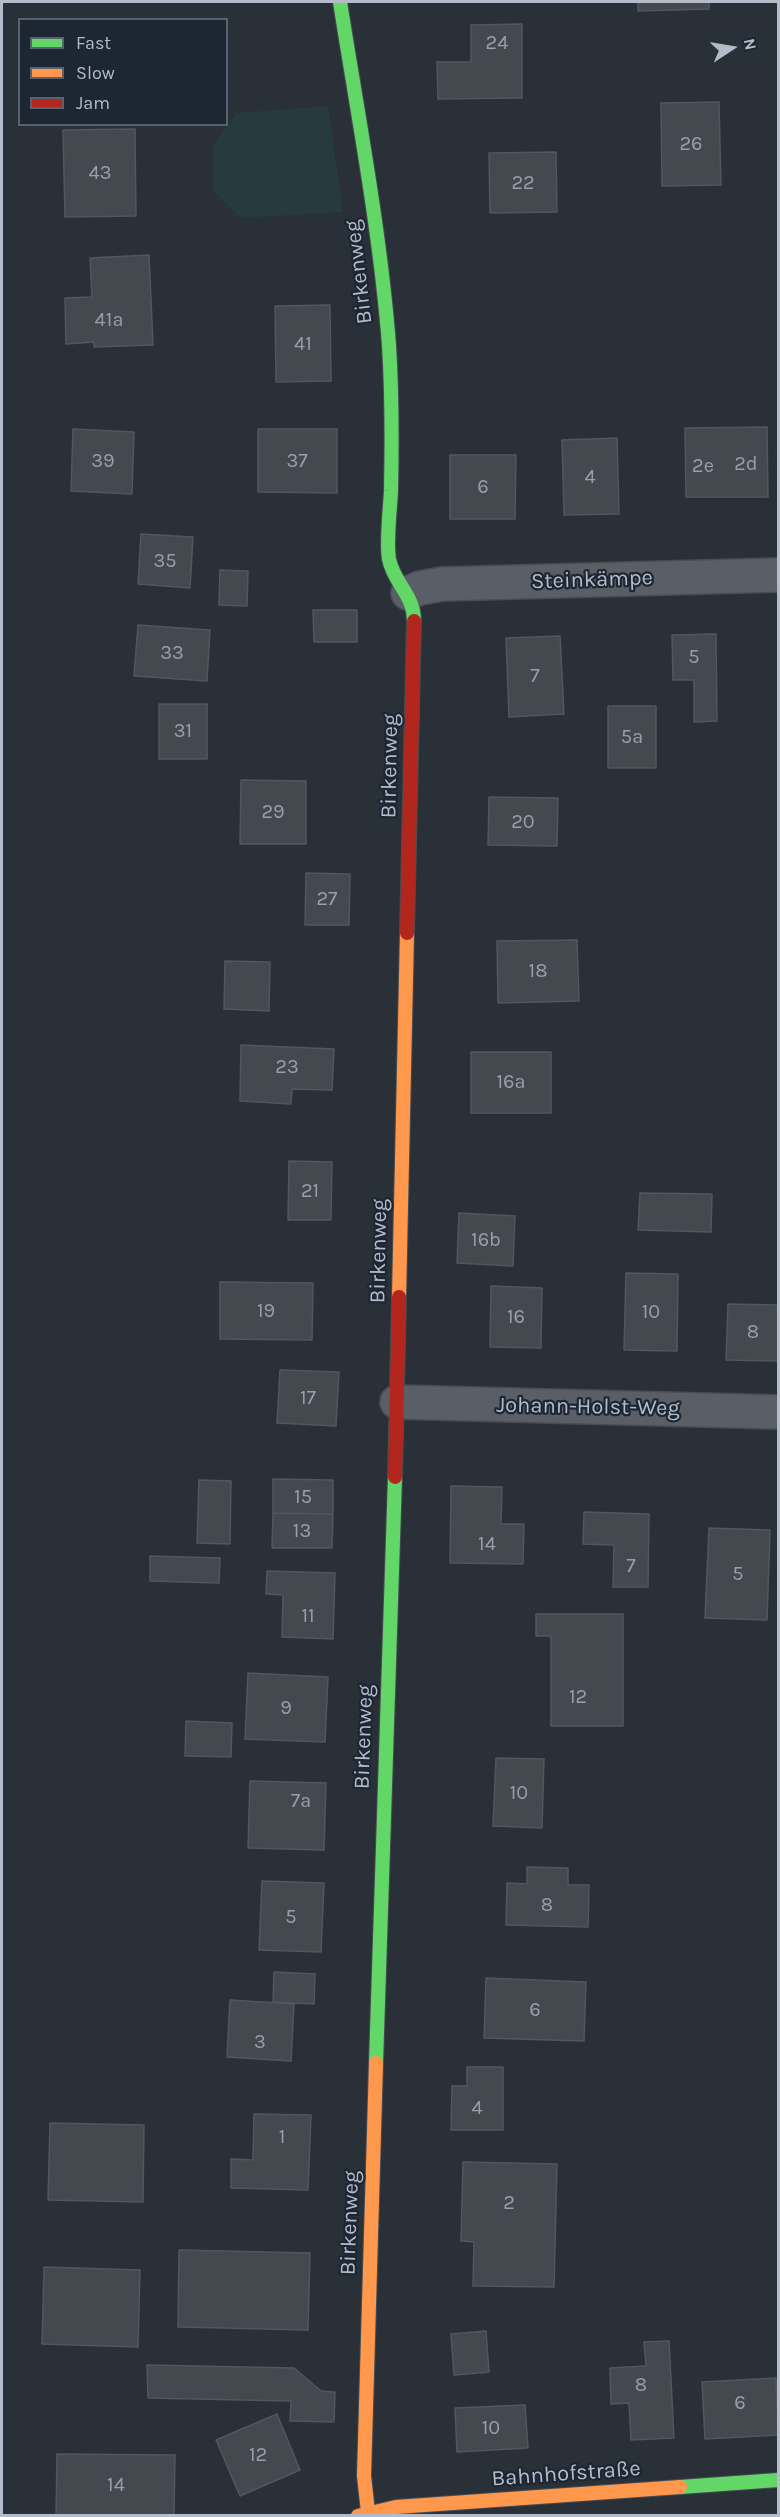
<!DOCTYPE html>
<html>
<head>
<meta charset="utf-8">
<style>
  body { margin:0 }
  #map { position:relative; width:780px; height:2517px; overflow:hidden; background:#2a3038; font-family:Karla,sans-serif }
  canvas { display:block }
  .frame { position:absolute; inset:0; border:3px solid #b4bcc9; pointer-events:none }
  .legend { position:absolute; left:18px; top:18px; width:210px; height:108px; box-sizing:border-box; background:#1d2633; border:2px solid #59626f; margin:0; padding:8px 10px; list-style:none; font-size:18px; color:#b4bcc9 }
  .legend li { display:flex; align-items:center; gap:12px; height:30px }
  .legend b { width:30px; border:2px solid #59626f }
  .north { position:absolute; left:702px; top:18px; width:60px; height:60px; -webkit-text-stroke:4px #1d2633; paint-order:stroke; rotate:78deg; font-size:16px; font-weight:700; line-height:24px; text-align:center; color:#b4bcc9 }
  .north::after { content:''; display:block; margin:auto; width:21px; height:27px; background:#b4bcc9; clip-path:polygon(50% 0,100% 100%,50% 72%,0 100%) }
</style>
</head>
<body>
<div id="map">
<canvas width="780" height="2517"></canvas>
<div class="frame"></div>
<ul class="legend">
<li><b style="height:8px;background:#63d668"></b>Fast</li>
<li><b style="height:8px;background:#ff974d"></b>Slow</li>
<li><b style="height:8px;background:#b3261e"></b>Jam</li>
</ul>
<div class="north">N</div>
</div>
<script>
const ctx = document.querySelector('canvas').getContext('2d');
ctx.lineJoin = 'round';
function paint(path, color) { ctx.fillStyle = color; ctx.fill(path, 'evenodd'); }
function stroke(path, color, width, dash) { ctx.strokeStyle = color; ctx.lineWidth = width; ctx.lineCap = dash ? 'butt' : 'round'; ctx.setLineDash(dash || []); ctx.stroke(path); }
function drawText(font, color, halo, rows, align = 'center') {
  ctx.font = font + ' Karla,sans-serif'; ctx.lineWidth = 4.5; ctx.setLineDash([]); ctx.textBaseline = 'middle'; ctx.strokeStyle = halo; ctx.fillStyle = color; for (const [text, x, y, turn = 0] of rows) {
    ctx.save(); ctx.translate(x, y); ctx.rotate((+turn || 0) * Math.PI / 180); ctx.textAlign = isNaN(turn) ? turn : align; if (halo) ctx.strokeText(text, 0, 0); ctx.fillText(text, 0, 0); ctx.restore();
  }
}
const green = new Path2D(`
  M 328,106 L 343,212 L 241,218 L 214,191 L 214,144 L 236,113 Z`);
const building = new Path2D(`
  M 638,2 L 709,2 L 709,9 L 638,11 Z
  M 522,24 L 522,98 L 438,99 L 437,62 L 471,62 L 471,25 Z
  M 719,102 L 721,185 L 662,186 L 661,103 Z
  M 135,129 L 136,216 L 65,217 L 63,130 Z
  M 556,152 L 557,212 L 490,213 L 489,153 Z
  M 149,255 L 153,345 L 94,347 L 94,342 L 66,344 L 65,298 L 92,297 L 90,258 Z
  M 330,305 L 331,381 L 276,382 L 275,306 Z
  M 767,427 L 768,497 L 686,497 L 685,428 Z
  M 73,429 L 134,432 L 132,494 L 71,491 Z
  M 258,429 L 337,429 L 337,493 L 258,492 Z
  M 617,438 L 619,514 L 564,515 L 562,440 Z
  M 450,455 L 516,455 L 515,519 L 450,519 Z
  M 141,534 L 193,537 L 190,588 L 138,584 Z
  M 220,570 L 248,571 L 247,606 L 219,605 Z
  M 313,610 L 357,610 L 357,642 L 314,642 Z
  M 138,625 L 210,630 L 207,681 L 134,676 Z
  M 716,634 L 717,721 L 694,722 L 694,680 L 673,680 L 672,635 Z
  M 560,636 L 564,714 L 509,717 L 506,638 Z
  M 159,704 L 207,704 L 207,759 L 159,759 Z
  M 608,706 L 656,706 L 656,768 L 608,768 Z
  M 241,780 L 306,781 L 306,844 L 240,844 Z
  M 489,797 L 558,798 L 557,846 L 488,845 Z
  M 306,873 L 350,874 L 349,925 L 305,925 Z
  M 577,940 L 579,1001 L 498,1003 L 497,941 Z
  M 225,961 L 270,962 L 269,1011 L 224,1009 Z
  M 241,1045 L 334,1049 L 332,1090 L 292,1089 L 291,1104 L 240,1101 Z
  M 471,1052 L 551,1052 L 551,1113 L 471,1113 Z
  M 289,1161 L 332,1162 L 331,1220 L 288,1220 Z
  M 640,1193 L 712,1194 L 711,1232 L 638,1230 Z
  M 459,1213 L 515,1216 L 513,1266 L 457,1263 Z
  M 626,1273 L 678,1274 L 677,1351 L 624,1350 Z
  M 220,1282 L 313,1283 L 312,1340 L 220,1339 Z
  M 491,1286 L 542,1288 L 541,1348 L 490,1347 Z
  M 728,1304 L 778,1305 L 778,1361 L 726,1360 Z
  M 280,1370 L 339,1372 L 336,1426 L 277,1423 Z
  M 273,1479 L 333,1480 L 333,1514 L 273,1513 Z
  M 199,1480 L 231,1481 L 230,1544 L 197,1543 Z
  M 451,1486 L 502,1487 L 501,1524 L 524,1524 L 523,1564 L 450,1563 Z
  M 584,1512 L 649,1514 L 648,1587 L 613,1587 L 614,1545 L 583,1544 Z
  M 273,1513 L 333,1514 L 332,1548 L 272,1548 Z
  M 709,1528 L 770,1530 L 767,1620 L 705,1618 Z
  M 150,1556 L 220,1558 L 219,1583 L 150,1581 Z
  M 267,1571 L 335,1573 L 333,1639 L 282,1637 L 283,1595 L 266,1594 Z
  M 536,1614 L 623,1614 L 623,1726 L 551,1726 L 551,1636 L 536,1636 Z
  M 248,1673 L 328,1677 L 325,1742 L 245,1739 Z
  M 186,1721 L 232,1723 L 231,1757 L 185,1756 Z
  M 496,1758 L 544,1759 L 542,1828 L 493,1826 Z
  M 250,1781 L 326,1783 L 324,1850 L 248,1848 Z
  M 527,1867 L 568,1868 L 568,1885 L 589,1885 L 588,1927 L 506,1925 L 507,1883 L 527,1884 Z
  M 262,1881 L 324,1883 L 321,1952 L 259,1950 Z
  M 274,1972 L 315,1974 L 314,2004 L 273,2002 Z
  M 486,1978 L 586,1982 L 584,2041 L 484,2038 Z
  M 230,2000 L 294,2004 L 291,2061 L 227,2057 Z
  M 467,2067 L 503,2067 L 503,2130 L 451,2130 L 452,2086 L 467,2086 Z
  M 254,2114 L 311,2115 L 308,2190 L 231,2188 L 231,2159 L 253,2160 Z
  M 50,2123 L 144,2125 L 143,2202 L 48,2200 Z
  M 463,2162 L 557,2164 L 554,2287 L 473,2286 L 474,2242 L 461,2241 Z
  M 179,2250 L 310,2253 L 308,2330 L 178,2327 Z
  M 44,2267 L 140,2270 L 138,2347 L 42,2344 Z
  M 486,2331 L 489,2372 L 454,2375 L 451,2334 Z
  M 669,2341 L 674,2438 L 631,2440 L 629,2403 L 611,2404 L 610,2368 L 646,2366 L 644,2342 Z
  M 147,2365 L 294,2368 L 321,2391 L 335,2392 L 334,2422 L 290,2421 L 291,2401 L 148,2398 Z
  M 776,2378 L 778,2435 L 705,2439 L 702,2382 Z
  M 525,2405 L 528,2448 L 457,2452 L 455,2408 Z
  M 277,2414 L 300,2470 L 240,2496 L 216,2440 Z
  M 57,2454 L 175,2455 L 174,2516 L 56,2516 Z`);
const street = new Path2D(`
  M 408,593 L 420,588 L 442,584 L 778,575
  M 397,1402 L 778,1412`);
const fast = new Path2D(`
  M 340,2 C 358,116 380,230 389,345 C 392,393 392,443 391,491 C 390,510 386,542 389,559 C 394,584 414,594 414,621
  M 376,2063 L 395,1477
  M 680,2487 L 778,2480`);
const slow = new Path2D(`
  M 399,1297 L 407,933
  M 368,2512 L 364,2476 L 376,2063
  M 358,2516 L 396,2507 L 680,2487`);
const jam = new Path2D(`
  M 407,933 L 414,621
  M 395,1477 L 399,1297`);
const numberNames = [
  ["24",497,43],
  ["26",691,144],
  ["43",100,173],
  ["22",523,183],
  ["41a",109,320],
  ["41",303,344],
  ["39",103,461],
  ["37",297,461],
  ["2d",746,464],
  ["2e",703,466],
  ["4",590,477],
  ["6",483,487],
  ["35",165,561],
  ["33",172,653],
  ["5",694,657],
  ["7",535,676],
  ["31",183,731],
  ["5a",632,737],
  ["29",273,812],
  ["20",523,822],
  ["27",327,899],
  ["18",538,971],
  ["23",287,1067],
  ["16a",511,1082],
  ["21",310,1191],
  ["16b",486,1240],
  ["19",266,1311],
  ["10",651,1312],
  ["16",516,1317],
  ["8",753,1332],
  ["17",308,1398],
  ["15",303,1497],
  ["13",302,1531],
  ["14",487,1544],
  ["7",631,1566],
  ["5",738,1574],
  ["11",308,1616],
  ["12",578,1697],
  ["9",286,1708],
  ["10",519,1793],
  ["7a",301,1801],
  ["8",547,1905],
  ["5",291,1917],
  ["6",535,2010],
  ["3",260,2042],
  ["4",477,2108],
  ["1",282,2137],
  ["2",509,2203],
  ["8",641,2385],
  ["6",740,2403],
  ["10",491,2428],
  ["12",258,2455],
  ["14",116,2485]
];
const streetNames = [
  ["Birkenweg",359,272,-97],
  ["Steinkämpe",592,580,-2],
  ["Birkenweg",390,766,-89],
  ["Birkenweg",379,1251,-89],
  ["Johann-Holst-Weg",588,1407,1],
  ["Birkenweg",364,1737,-88],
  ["Birkenweg",350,2223,-88],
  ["Bahnhofstraße",566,2474,-4]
];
paint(green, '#273a3e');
paint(building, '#444950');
stroke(building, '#52575f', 1.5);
stroke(street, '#484c53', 36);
stroke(fast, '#484c53', 16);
stroke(slow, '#484c53', 16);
stroke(jam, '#484c53', 16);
stroke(street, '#5a5e66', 33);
stroke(fast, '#63d668', 14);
stroke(slow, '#ff974d', 14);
stroke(jam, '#b3261e', 14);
drawText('20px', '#989fab', null, numberNames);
drawText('22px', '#b4bcc9', '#1d2633', streetNames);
</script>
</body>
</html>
